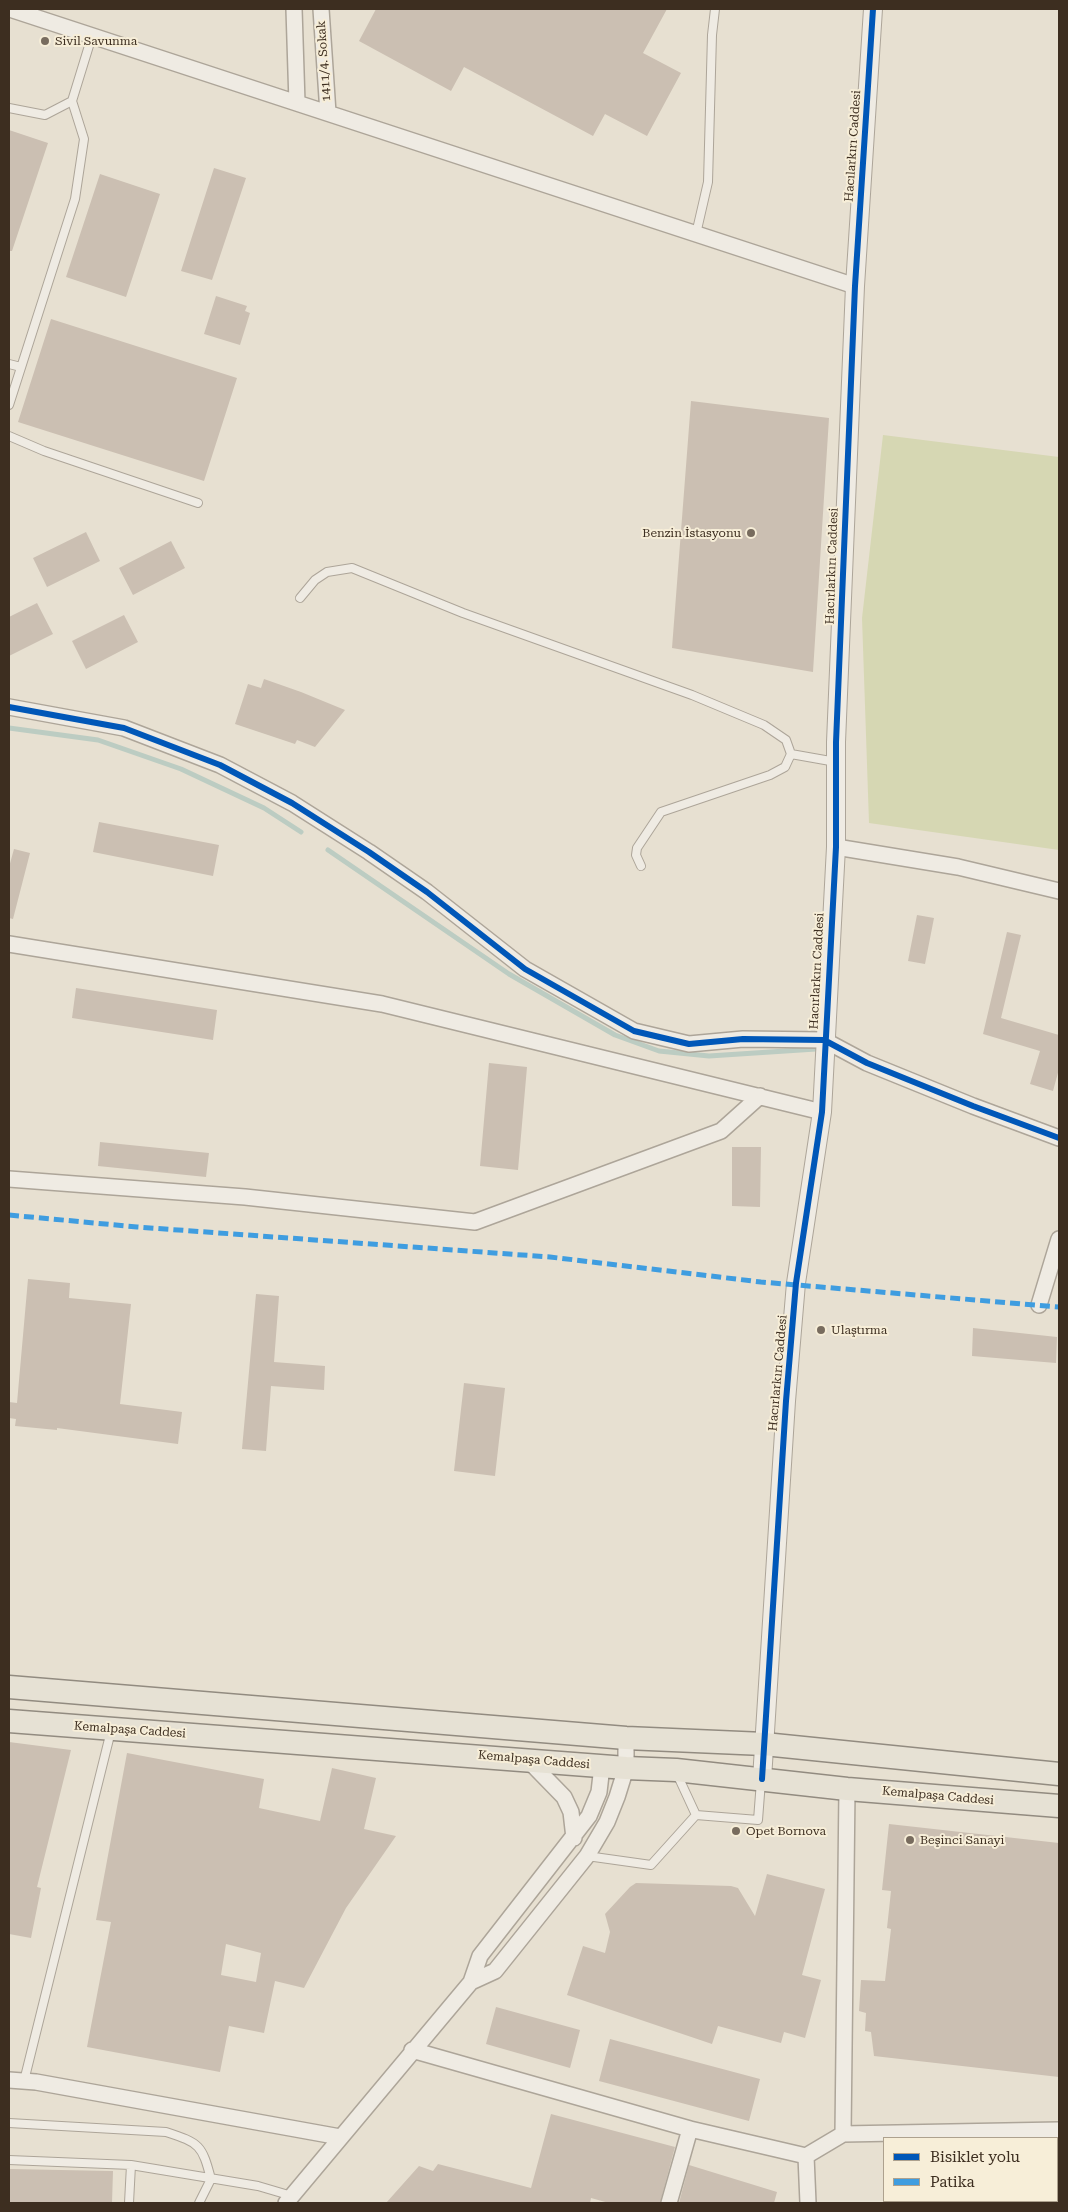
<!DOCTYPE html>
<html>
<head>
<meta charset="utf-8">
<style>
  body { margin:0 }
  #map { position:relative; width:1068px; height:2212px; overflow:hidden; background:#e7e0d1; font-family:"Roboto Serif",serif }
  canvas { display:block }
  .frame { position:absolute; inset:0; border:10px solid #3d2e20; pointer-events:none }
  .legend { position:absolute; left:883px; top:2137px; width:175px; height:65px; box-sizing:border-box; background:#f7eed8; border:1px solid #ada18e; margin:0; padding:6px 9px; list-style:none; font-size:15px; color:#3d2e20 }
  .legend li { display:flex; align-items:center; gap:10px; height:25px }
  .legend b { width:25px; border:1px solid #ada18e }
</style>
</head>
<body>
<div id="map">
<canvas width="1068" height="2212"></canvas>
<div class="frame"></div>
<ul class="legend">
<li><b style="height:6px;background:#0057b8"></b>Bisiklet yolu</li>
<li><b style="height:6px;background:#3f9de0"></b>Patika</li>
</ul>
</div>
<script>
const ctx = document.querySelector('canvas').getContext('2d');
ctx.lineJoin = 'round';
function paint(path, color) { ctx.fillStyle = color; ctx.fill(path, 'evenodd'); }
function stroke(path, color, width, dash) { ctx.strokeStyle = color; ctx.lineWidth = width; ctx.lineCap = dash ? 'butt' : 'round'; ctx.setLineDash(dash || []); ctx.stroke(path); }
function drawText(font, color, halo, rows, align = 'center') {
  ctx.font = font + ' "Roboto Serif",serif'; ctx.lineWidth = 4; ctx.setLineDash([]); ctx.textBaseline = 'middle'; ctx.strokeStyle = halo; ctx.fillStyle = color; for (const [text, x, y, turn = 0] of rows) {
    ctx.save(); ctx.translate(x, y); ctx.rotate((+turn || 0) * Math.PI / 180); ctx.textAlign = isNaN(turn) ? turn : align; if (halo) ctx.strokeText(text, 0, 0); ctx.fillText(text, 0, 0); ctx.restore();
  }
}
const green = new Path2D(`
  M 883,435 L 1059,457 L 1059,850 L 869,823 L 862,618 Z`);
const stream = new Path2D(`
  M 9,728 L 98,740 L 181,769 L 264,808 L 301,832
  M 328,850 L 509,974 L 615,1035 L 659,1051 L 709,1056 L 816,1049`);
const building = new Path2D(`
  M 376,9 L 667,9 L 643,53 L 681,73 L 647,136 L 605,114 L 593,136 L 464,67 L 451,91 L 359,41 Z
  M 9,130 L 48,143 L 12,251 L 9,251 Z
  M 214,168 L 246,178 L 212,280 L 181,271 Z
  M 100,174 L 160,194 L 126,297 L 66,277 Z
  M 216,296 L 247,306 L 245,311 L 250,313 L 240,345 L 204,334 Z
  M 51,319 L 237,378 L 204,481 L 18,422 Z
  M 691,401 L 829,418 L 813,672 L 672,648 Z
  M 86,532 L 100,561 L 47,587 L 33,558 Z
  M 171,541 L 185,568 L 133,595 L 119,568 Z
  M 37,603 L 53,634 L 9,656 L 9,617 Z
  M 124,615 L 138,642 L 86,669 L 72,641 Z
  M 264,679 L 301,692 L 345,710 L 315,747 L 297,740 L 295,744 L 235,724 L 248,684 L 261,688 Z
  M 99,822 L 219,845 L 213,876 L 93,852 Z
  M 14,849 L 30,853 L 13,919 L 9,918 L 9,867 Z
  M 917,915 L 934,918 L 925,964 L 908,961 Z
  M 1007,932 L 1021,935 L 1001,1018 L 1059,1035 L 1059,1069 L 1053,1091 L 1030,1084 L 1040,1051 L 983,1034 Z
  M 76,988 L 217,1010 L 213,1040 L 72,1018 Z
  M 489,1063 L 527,1067 L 518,1170 L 480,1166 Z
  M 100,1142 L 209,1153 L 206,1177 L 98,1166 Z
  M 732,1147 L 761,1147 L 760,1207 L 732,1206 Z
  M 28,1279 L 70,1283 L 69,1298 L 131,1304 L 120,1404 L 182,1412 L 178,1444 L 57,1428 L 57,1430 L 15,1426 L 16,1419 L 9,1418 L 9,1402 L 17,1403 Z
  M 256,1294 L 279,1296 L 274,1362 L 325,1366 L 324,1390 L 271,1386 L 266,1451 L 242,1449 Z
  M 973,1328 L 1057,1337 L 1056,1363 L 972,1356 Z
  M 464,1383 L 505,1388 L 495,1476 L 454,1471 Z
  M 9,1742 L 71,1750 L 37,1887 L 41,1888 L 31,1938 L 9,1934 Z
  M 127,1753 L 264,1779 L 259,1808 L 320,1821 L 332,1768 L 376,1778 L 364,1829 L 396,1836 L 346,1908 L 304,1988 L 275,1981 L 264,2033 L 229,2026 L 220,2072 L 87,2047 L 111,1922 L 96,1920 ZM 226,1944 L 261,1953 L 256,1982 L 221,1975 Z
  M 889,1824 L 1059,1843 L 1059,2077 L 874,2056 L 871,2032 L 865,2031 L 866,2013 L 859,2011 L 861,1980 L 885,1981 L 891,1929 L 887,1928 L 891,1891 L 882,1890 Z
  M 767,1874 L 825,1889 L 802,1975 L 821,1980 L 805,2038 L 784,2032 L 781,2043 L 718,2026 L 712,2044 L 567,1995 L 583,1946 L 605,1953 L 610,1932 L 605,1914 L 630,1887 L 636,1883 L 731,1886 L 738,1888 L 755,1916 Z
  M 496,2007 L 580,2030 L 570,2068 L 486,2044 Z
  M 610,2039 L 760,2079 L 749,2121 L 599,2081 Z
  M 551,2114 L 675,2147 L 660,2203 L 609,2203 L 591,2198 L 590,2203 L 386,2203 L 419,2166 L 433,2171 L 438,2164 L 531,2188 Z
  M 689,2165 L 777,2192 L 774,2203 L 679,2203 Z
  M 9,2169 L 113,2171 L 112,2203 L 9,2203 Z`);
const service = new Path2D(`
  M 9,108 L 45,115 L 72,101
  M 696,234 L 708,182 L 712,35 L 715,9
  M 9,364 L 21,367
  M 9,405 L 75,199 L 84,139 L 72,101 L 92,36
  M 9,436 L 44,451 L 198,503
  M 300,598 L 315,580 L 327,572 L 352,568 L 463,613 L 692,695 L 764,725 L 786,740 L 791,754 L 785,767 L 770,775 L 661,812 L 637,848 L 636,855 L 641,866
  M 791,754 L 836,762
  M 677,1774 L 696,1815
  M 696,1815 L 758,1820 L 761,1781
  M 587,1856 L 651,1865 L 696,1815
  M 24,2081 L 111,1731
  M 9,2123 L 166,2132 C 200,2143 202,2145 211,2179 L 199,2203
  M 9,2160 L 131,2165 L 258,2186 L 292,2196
  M 129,2203 L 131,2165`);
const minor = new Path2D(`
  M 10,9 L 855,286
  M 294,9 L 297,103
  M 321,9 L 328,113
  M 9,707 L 124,728 L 220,765 L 292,803 L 369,852 L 427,892 L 525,969 L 634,1031 L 689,1044 L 743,1039 L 824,1040 L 867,1063 L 973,1106 L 1059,1138
  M 836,847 L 958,867 L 1059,891
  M 9,944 L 382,1004 L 822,1112
  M 9,1179 L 245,1197 L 475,1222 L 721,1131 L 760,1096
  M 1039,1305 L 1059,1239
  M 527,1759 L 564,1797 L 571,1812 L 574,1838
  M 471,1982 L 495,1971 L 587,1856 L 607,1822 L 617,1797 L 626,1768 L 626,1738
  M 412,2050 L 690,2129 L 806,2156
  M 9,2080 L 36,2082 L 340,2137
  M 843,2134 L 847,1789
  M 286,2203 L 471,1982 L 480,1956 L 589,1816 L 599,1792 L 602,1766
  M 669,2203 L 690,2129
  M 808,2203 L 806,2156 L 843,2134 L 1059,2130`);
const tertiary = new Path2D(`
  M 762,1779 L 786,1401 L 796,1283 L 822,1112 L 836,847 L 836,742 L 855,286 L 873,9`);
const primary = new Path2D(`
  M 9,1687 L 626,1738 L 764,1744 L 1059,1774
  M 9,1721 L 626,1768 L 676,1770 L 847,1789 L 1059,1806`);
const quiet = new Path2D(`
  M 9,1215 L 137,1227 L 550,1257 L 761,1282 L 1059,1307`);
const cycleway = new Path2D(`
  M 9,707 L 124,728 L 220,765 L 292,803 L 369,852 L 427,892 L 525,969 L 634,1031 L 689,1044 L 743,1039 L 824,1040 L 867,1063 L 973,1106 L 1059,1138
  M 762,1779 L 786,1401 L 796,1283 L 822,1112 L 836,847 L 836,742 L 855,286 L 873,9`);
const markers = [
  [45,41,5,"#786c5e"],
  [751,533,5,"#786c5e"],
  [821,1330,5,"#786c5e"],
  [736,1831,5,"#786c5e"],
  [910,1840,5,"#786c5e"]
];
const poiNames = [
  ["Sivil Savunma",55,41],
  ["Benzin İstasyonu",741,533,"right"],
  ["Ulaştırma",831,1330],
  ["Opet Bornova",746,1831],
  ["Beşinci Sanayi",920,1840]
];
const streetNames = [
  ["1411/4. Sokak",324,61,-94],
  ["Hacılarkırı Caddesi",853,146,-86],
  ["Hacırlarkırı Caddesi",832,566,-88],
  ["Hacırlarkırı Caddesi",817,971,-87],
  ["Hacırlarkırı Caddesi",778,1373,-85],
  ["Kemalpaşa Caddesi",130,1730,4],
  ["Kemalpaşa Caddesi",534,1760,5],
  ["Kemalpaşa Caddesi",938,1796,5]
];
paint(green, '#d6d7b3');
stroke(stream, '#bcccc2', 5);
paint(building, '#cbbfb2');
stroke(service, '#ada599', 10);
stroke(minor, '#ada599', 18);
stroke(tertiary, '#ada599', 20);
stroke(primary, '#928b80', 25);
stroke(service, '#efebe3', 8);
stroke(minor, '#efebe3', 15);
stroke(tertiary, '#efebe3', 18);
stroke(primary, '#e6e1d4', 22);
stroke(quiet, '#3f9de0', 5, [10, 5]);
stroke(cycleway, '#0057b8', 6);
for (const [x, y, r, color] of markers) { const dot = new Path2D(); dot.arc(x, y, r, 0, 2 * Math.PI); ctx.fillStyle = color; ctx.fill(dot); stroke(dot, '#f7eed8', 2); }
drawText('12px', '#3d2e20', '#f7eed8', poiNames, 'left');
drawText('12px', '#3d2e20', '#f7eed8', streetNames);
</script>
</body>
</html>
